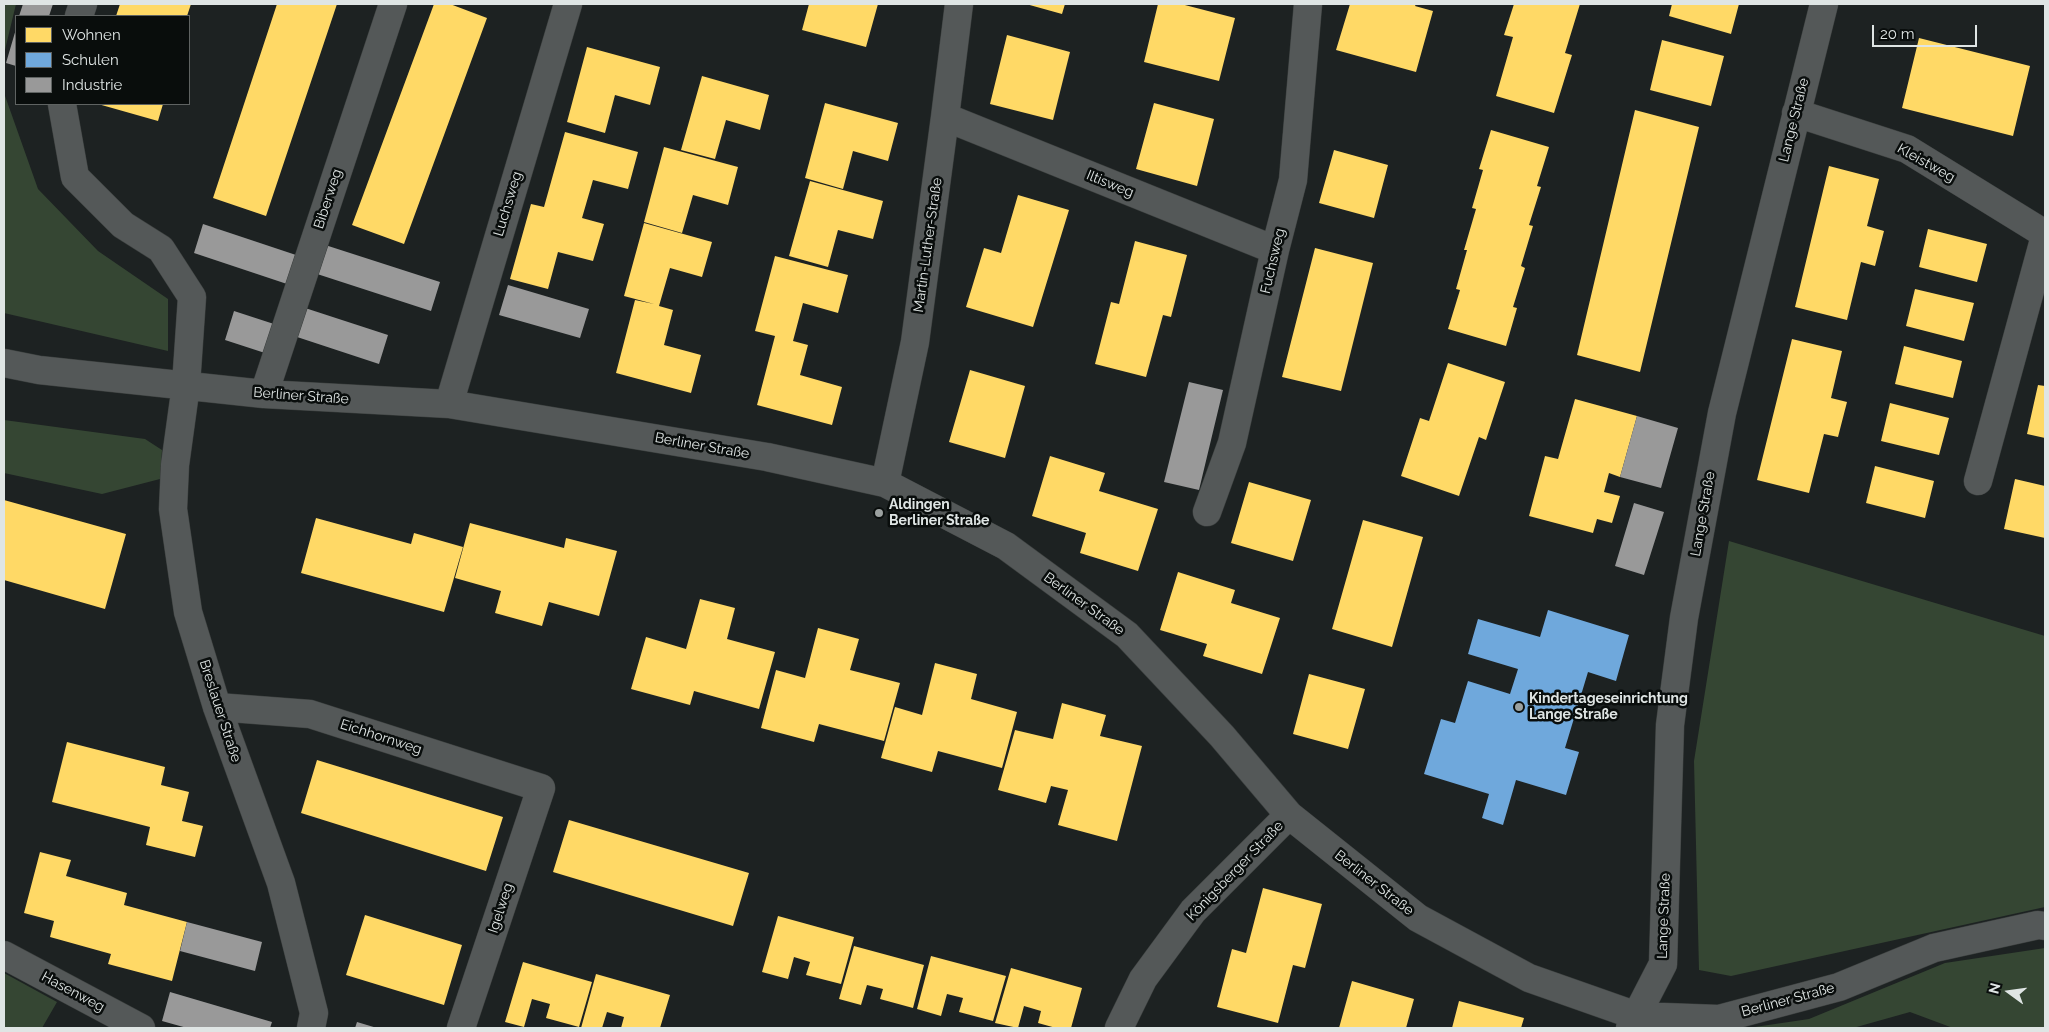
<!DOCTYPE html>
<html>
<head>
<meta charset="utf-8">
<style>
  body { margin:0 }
  #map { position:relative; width:2049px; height:1032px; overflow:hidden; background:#1d2222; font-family:Raleway,sans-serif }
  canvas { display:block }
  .frame { position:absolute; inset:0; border:5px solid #dfe5e4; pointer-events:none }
  .legend { position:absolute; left:15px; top:15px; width:175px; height:90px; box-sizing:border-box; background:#090d0c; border:1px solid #5f6362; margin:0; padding:6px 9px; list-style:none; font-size:15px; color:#dfe5e4 }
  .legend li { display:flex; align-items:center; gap:10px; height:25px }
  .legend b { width:25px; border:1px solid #5f6362 }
  .north { position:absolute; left:1984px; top:967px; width:50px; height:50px; -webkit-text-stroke:4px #090d0c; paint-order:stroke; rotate:284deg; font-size:14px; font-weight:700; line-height:20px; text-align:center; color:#dfe5e4 }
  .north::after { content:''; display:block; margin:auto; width:18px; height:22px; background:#dfe5e4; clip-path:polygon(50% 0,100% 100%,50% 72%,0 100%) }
  .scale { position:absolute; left:1872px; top:25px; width:105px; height:22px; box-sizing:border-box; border:2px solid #dfe5e4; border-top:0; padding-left:6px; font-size:15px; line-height:18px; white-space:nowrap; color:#dfe5e4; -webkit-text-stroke:4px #090d0c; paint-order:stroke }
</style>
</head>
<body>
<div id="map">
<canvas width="2049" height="1032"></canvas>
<div class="frame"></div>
<ul class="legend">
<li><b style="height:14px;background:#ffd966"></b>Wohnen</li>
<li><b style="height:14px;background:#6fa8dc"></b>Schulen</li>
<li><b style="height:14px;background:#999"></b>Industrie</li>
</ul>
<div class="north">N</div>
<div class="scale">20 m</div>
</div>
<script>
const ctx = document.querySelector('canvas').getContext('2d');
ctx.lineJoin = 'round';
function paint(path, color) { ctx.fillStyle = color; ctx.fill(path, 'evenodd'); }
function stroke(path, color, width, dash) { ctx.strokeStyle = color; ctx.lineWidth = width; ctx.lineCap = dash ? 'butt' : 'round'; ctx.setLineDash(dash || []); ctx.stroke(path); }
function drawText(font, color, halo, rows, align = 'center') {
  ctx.font = font + ' Raleway,sans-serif'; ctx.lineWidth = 5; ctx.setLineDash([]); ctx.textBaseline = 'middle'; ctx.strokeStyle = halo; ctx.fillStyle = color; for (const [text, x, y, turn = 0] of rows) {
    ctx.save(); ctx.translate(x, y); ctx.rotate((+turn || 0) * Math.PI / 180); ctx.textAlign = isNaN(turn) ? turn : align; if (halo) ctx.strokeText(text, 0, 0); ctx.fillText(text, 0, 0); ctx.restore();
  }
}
const green = new Path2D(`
  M 4,4 L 16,4 L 4,54 Z
  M 4,93 L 38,189 L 98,251 L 168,299 L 168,351 L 4,313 Z
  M 4,420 L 145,439 L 162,450 L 160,479 L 102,494 L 4,473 Z
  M 1729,541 L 2045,636 L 2045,907 L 1731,976 L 1699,970 L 1694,761 Z
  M 2045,948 L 2045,1028 L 1953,1028 L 1910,1012 L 1853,1028 L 1748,1028 L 1809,1019 L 1945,963 Z
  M 4,973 L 57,1002 L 42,1028 L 4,1028 Z`);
const homes = new Path2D(`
  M 120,4 L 191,4 L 187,16 L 116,16 Z
  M 277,4 L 337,4 L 266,216 L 213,198 Z
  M 434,4 L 450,4 L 487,18 L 404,244 L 352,225 Z
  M 809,4 L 878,4 L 866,47 L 802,30 Z
  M 1026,4 L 1065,4 L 1062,14 Z
  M 1158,4 L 1181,4 L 1235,18 L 1219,81 L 1144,62 Z
  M 1350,4 L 1416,4 L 1415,6 L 1433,11 L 1416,72 L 1336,50 Z
  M 1514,4 L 1580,4 L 1565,53 L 1572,55 L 1554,113 L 1496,96 L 1513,37 L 1504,35 Z
  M 1672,4 L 1739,4 L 1731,34 L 1669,16 Z
  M 1007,35 L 1070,52 L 1053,120 L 990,104 Z
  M 1919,38 L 2030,66 L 2013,136 L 1902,108 Z
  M 1662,40 L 1724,56 L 1711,106 L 1650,90 Z
  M 587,47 L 660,67 L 650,105 L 615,95 L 605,133 L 567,122 Z
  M 702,76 L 769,95 L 760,130 L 726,120 L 715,159 L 681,150 Z
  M 825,103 L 898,123 L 888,161 L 853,151 L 843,189 L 805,178 Z
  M 1154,103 L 1214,119 L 1197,186 L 1136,169 Z
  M 98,104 L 163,104 L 158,121 Z
  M 1635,110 L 1699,127 L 1640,372 L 1577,355 Z
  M 1491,130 L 1549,147 L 1537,186 L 1541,187 L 1529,225 L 1533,226 L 1521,266 L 1525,268 L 1513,307 L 1517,308 L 1506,346 L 1448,329 L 1460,290 L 1456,289 L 1467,250 L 1464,250 L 1476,209 L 1472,208 L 1483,170 L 1479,169 Z
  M 565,132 L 638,152 L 628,189 L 593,180 L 582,218 L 604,224 L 593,261 L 558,252 L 548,289 L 510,279 L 531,204 L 544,207 Z
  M 664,147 L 738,167 L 728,205 L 693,195 L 682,233 L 644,222 Z
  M 1334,150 L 1388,165 L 1374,218 L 1319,203 Z
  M 1829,166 L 1879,179 L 1867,226 L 1884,231 L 1875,266 L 1861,262 L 1847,320 L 1795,307 Z
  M 810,181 L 883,201 L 873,239 L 838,230 L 828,267 L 789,256 Z
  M 1018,195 L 1069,210 L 1033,327 L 966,307 L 984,248 L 1001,253 Z
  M 644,223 L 712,242 L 702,277 L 670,268 L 659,306 L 673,310 L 664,345 L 701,355 L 691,393 L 616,373 L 635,300 L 654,304 L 624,296 Z
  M 1928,229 L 1987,244 L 1977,282 L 1919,267 Z
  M 1135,241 L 1187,255 L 1171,317 L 1163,315 L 1146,377 L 1095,364 L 1111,302 L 1119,304 Z
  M 1315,248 L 1373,263 L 1341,391 L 1282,377 Z
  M 775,256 L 848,275 L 838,313 L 803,303 L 793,341 L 808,345 L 800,375 L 842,387 L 832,425 L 757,405 L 775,336 L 755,331 Z
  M 1915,289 L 1974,303 L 1964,341 L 1906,326 Z
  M 1792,339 L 1842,351 L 1831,398 L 1847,402 L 1838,437 L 1824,434 L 1809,493 L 1757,480 Z
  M 1904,346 L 1962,361 L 1953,398 L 1895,384 Z
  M 1448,363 L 1505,382 L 1486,440 L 1479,437 L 1459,496 L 1401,476 L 1420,418 L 1429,421 Z
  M 970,370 L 1025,386 L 1005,458 L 949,442 Z
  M 2038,385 L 2045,386 L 2045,438 L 2027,434 Z
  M 1575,399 L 1637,416 L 1620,477 L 1609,473 L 1604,492 L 1620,496 L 1612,523 L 1597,519 L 1593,533 L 1529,516 L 1545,456 L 1558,459 Z
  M 1890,403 L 1949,418 L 1939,455 L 1881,441 Z
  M 1050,456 L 1105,473 L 1099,491 L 1158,509 L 1138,571 L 1080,553 L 1086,533 L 1032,516 Z
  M 1875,466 L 1934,481 L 1925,518 L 1866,503 Z
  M 2015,479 L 2045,486 L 2045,538 L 2004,529 Z
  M 1249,482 L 1311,500 L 1293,561 L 1231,543 Z
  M 4,500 L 126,534 L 105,609 L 4,580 Z
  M 316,518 L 411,544 L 414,533 L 463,547 L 444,612 L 301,573 Z
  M 1363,520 L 1423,537 L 1392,647 L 1332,629 Z
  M 470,523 L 564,548 L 566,538 L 617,551 L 599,616 L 549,602 L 542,626 L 495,613 L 501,591 L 455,578 Z
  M 1178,572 L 1235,590 L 1231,603 L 1280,618 L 1262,674 L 1203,656 L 1207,644 L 1160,630 Z
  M 700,599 L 735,608 L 727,639 L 775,652 L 759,709 L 694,691 L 690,705 L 631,689 L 646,637 L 686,649 Z
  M 818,628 L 859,639 L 850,670 L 900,683 L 884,741 L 819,724 L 814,742 L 761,728 L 776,670 L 805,678 Z
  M 935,663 L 977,674 L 971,699 L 1017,712 L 1002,768 L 938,751 L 932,772 L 881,758 L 895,707 L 922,715 Z
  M 1309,674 L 1365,689 L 1348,749 L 1293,734 Z
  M 1062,703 L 1106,715 L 1100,736 L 1142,746 L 1117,841 L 1058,825 L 1068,790 L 1051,786 L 1046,803 L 998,790 L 1015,730 L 1053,739 Z
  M 67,742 L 165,767 L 161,785 L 189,792 L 182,821 L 203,826 L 195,857 L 146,845 L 150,827 L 52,802 Z
  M 317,760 L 503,817 L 486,871 L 301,813 Z
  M 569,820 L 749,873 L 733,926 L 553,872 Z
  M 40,852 L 71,860 L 66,876 L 127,893 L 124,905 L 187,922 L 172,981 L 108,964 L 111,954 L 50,937 L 54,921 L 24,913 Z
  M 1263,888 L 1322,904 L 1305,968 L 1293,965 L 1278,1023 L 1217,1007 L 1232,949 L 1246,953 Z
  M 365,915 L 462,945 L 444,1005 L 346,975 Z
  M 778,916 L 854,937 L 841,984 L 806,975 L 810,962 L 794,957 L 788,979 L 762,972 Z
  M 854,946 L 924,965 L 913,1008 L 880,999 L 883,989 L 867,985 L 861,1005 L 839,999 Z
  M 931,956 L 1006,976 L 993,1021 L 959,1012 L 963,998 L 947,994 L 941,1016 L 917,1009 Z
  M 523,962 L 592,982 L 579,1027 L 546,1018 L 550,1004 L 532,999 L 524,1027 L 505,1022 Z
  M 1011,968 L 1082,988 L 1071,1028 L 1056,1028 L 1038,1023 L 1041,1011 L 1024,1006 L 1018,1028 L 995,1023 Z
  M 596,974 L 670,995 L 660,1028 L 621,1028 L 624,1017 L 607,1012 L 602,1028 L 581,1028 Z
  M 1352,981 L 1414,999 L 1406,1028 L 1339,1028 Z
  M 1459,1001 L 1524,1018 L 1521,1028 L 1452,1028 Z`);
const schools = new Path2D(`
  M 1548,610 L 1629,635 L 1616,681 L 1588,672 L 1565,748 L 1579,752 L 1566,795 L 1516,780 L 1503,825 L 1482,818 L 1489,794 L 1424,774 L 1441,719 L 1455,723 L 1468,681 L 1510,694 L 1518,669 L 1468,654 L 1478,619 L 1540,637 Z`);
const industry = new Path2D(`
  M 23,4 L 53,4 L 49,16 L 19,16 Z
  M 16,29 L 16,66 L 6,63 Z
  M 203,224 L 299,256 L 290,285 L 194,253 Z
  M 319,243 L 440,282 L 431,311 L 311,272 Z
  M 508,285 L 589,309 L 580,338 L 499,315 Z
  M 299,306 L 388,335 L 379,364 L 291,335 Z
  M 234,311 L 277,325 L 268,354 L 225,340 Z
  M 1189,382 L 1223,390 L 1199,490 L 1164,482 Z
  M 1637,416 L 1678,428 L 1661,488 L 1620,477 Z
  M 1634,503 L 1664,512 L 1644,575 L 1615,566 Z
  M 187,922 L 262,942 L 255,971 L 180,951 Z
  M 170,992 L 272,1022 L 270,1028 L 187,1028 L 162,1021 Z
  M 357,1022 L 377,1028 L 355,1028 Z`);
const minor = new Path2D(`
  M 79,16 L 83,4
  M 62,104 L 75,177 L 123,225 L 161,249 L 192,297 L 186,385 L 175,465 L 173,509 L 188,612 L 217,707 L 281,883 L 314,1013 L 311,1028
  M 1796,113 L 1907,149 L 2045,234
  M 945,117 L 1275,250
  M 4,363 L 39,370 L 264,394 L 449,404 L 767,457 L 885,483 L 1006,546 L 1127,635 L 1222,736 L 1289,815 L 1418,918 L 1529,978 L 1637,1016 L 1719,1019 L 1839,987 L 1934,948 L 2038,925 L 2045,926
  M 264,394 L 393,4
  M 449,404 L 568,4
  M 1978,481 L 2045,236
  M 885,483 L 915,342 L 945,117 L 959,4
  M 1207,512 L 1232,443 L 1275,250 L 1293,180 L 1308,4
  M 217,707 L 310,714 L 541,788 L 461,1028
  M 4,955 L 141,1028
  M 1119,1028 L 1143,979 L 1193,911 L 1289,815
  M 1630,1028 L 1663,964 L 1670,725 L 1684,618 L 1722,413 L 1824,4`);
const markers = [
  [879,513,5,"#9ba1a0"],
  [1519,707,5,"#9ba1a0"]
];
const streetNames = [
  ["Lange Straße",1794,120,-76],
  ["Kleistweg",1926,163,29],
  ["Iltisweg",1110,184,22],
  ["Biberweg",328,199,-72],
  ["Luchsweg",508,204,-73],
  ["Martin-Luther-Straße",928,245,-82],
  ["Fuchsweg",1273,261,-77],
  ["Berliner Straße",301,396,4],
  ["Berliner Straße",702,446,10],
  ["Lange Straße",1703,514,-80],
  ["Berliner Straße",1084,604,36],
  ["Breslauer Straße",220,711,72],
  ["Eichhornweg",381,737,18],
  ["Königsberger Straße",1235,871,-46],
  ["Berliner Straße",1374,883,38],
  ["Igelweg",501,908,-72],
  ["Lange Straße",1664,916,-88],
  ["Hasenweg",73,992,28],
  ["Berliner Straße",1788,1000,-15]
];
const poiNames = [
  ["Aldingen",889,505],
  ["Berliner Straße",889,521],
  ["Kindertageseinrichtung",1529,699],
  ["Lange Straße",1529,715]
];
paint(green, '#354633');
paint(homes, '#ffd966');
paint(schools, '#6fa8dc');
paint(industry, '#999');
stroke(minor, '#3b3f3e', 29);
stroke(minor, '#545858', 28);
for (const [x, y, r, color] of markers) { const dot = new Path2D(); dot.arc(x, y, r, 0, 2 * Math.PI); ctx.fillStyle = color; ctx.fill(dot); stroke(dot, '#090d0c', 2); }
drawText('14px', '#dfe5e4', '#090d0c', streetNames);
drawText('bold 14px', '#dfe5e4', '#090d0c', poiNames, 'left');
</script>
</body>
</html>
